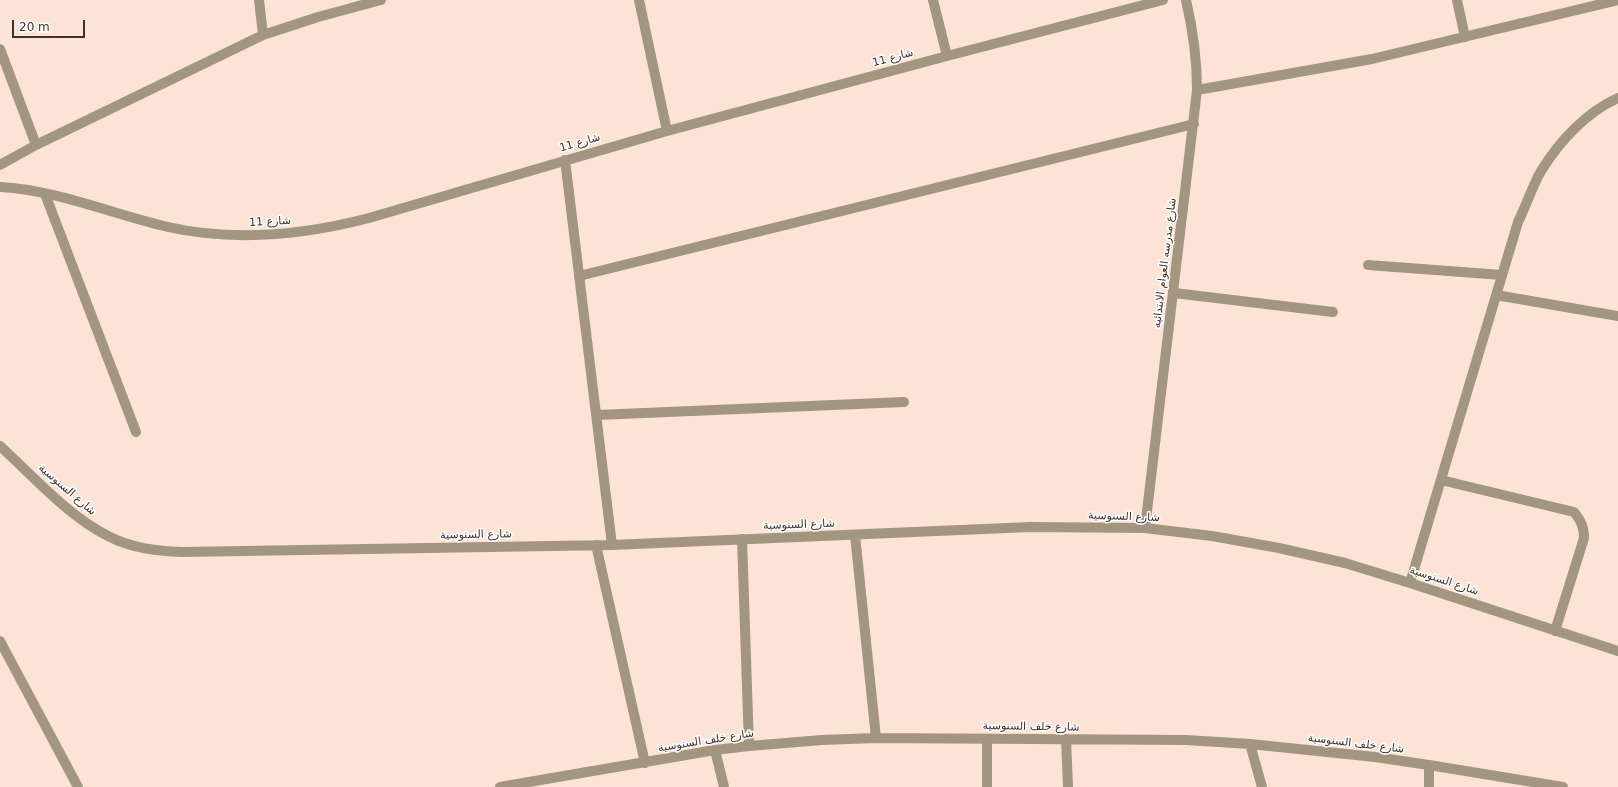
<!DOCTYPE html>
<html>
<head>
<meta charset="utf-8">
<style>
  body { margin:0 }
  #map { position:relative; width:1618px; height:787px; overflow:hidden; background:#fce3d6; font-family:"DejaVu Sans",sans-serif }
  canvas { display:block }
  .scale { position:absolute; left:12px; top:20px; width:73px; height:18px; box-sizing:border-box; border:2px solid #3d312b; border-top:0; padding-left:5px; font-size:12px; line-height:14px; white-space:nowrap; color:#3d312b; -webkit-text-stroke:3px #fff; paint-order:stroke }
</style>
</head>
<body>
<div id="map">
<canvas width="1618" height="787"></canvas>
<div class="scale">20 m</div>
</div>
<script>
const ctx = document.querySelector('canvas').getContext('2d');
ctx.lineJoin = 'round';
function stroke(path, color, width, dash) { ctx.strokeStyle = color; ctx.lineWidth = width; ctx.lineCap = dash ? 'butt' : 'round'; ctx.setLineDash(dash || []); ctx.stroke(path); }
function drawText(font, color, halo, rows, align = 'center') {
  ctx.font = font + ' "DejaVu Sans","Noto Sans Arabic",sans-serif'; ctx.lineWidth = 3; ctx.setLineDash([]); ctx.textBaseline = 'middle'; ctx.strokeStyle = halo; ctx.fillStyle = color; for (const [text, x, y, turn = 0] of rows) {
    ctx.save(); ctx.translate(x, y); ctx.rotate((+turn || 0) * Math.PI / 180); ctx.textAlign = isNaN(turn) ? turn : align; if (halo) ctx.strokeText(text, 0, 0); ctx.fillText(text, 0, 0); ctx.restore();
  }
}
const minor = new Path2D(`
  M 259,0 L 263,35
  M 639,0 L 667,131
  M 933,0 L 947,56
  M 1457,0 L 1465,37
  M 0,49 L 36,145
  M 1197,90 L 1372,59 L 1618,0
  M 565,160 L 612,545
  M 0,165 L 36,145 L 263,35 L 318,17 L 381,0
  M 0,187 C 57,190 112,214 168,227 C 235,242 304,235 369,218 L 667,131 L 947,56 L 1163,0
  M 45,194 L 136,432
  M 1368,265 L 1502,275
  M 579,276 L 1194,124
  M 1174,293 L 1333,312
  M 1496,295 L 1618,316
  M 597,415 L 904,402
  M 0,446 C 33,476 68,516 108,536 C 131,548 156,551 182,552 L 612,545 L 1030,527 L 1145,528 L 1212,536 L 1279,548 L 1345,563 L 1410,583 L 1618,651
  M 1441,480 L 1574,512 C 1581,521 1584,527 1584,538 L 1555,631
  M 1145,528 L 1197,90 C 1197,59 1193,30 1186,0
  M 855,535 L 876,738
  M 742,539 L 749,746
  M 596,545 L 645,763
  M 1410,583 L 1518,222 C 1526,206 1532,187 1541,171 C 1559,142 1586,112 1618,98
  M 0,641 L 78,787
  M 987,739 L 987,787
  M 1066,739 L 1068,787
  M 1250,744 L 1262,787
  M 715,750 L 724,787
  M 1429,765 L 1429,787
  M 500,787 L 715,750 L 749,746 L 822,740 L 876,738 L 1186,740 L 1250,744 L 1375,757 L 1429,765 L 1563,787`);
const streetNames = [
  ["شارع 11",893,58,-15],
  ["شارع 11",580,143,-16],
  ["شارع 11",270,222,-3],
  ["شارع مدرسه العوام الابتدائيه",1165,263,-83],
  ["شارع السنوسية",67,490,41],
  ["شارع السنوسية",1124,517,2],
  ["شارع السنوسية",799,525,-2],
  ["شارع السنوسية",476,535,-1],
  ["شارع السنوسية",1444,581,18],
  ["شارع خلف السنوسية",1031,727,1],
  ["شارع خلف السنوسية",706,741,-9],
  ["شارع خلف السنوسية",1356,744,7]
];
stroke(minor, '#a29680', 10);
drawText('11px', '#3d312b', '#fff', streetNames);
</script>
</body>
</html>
